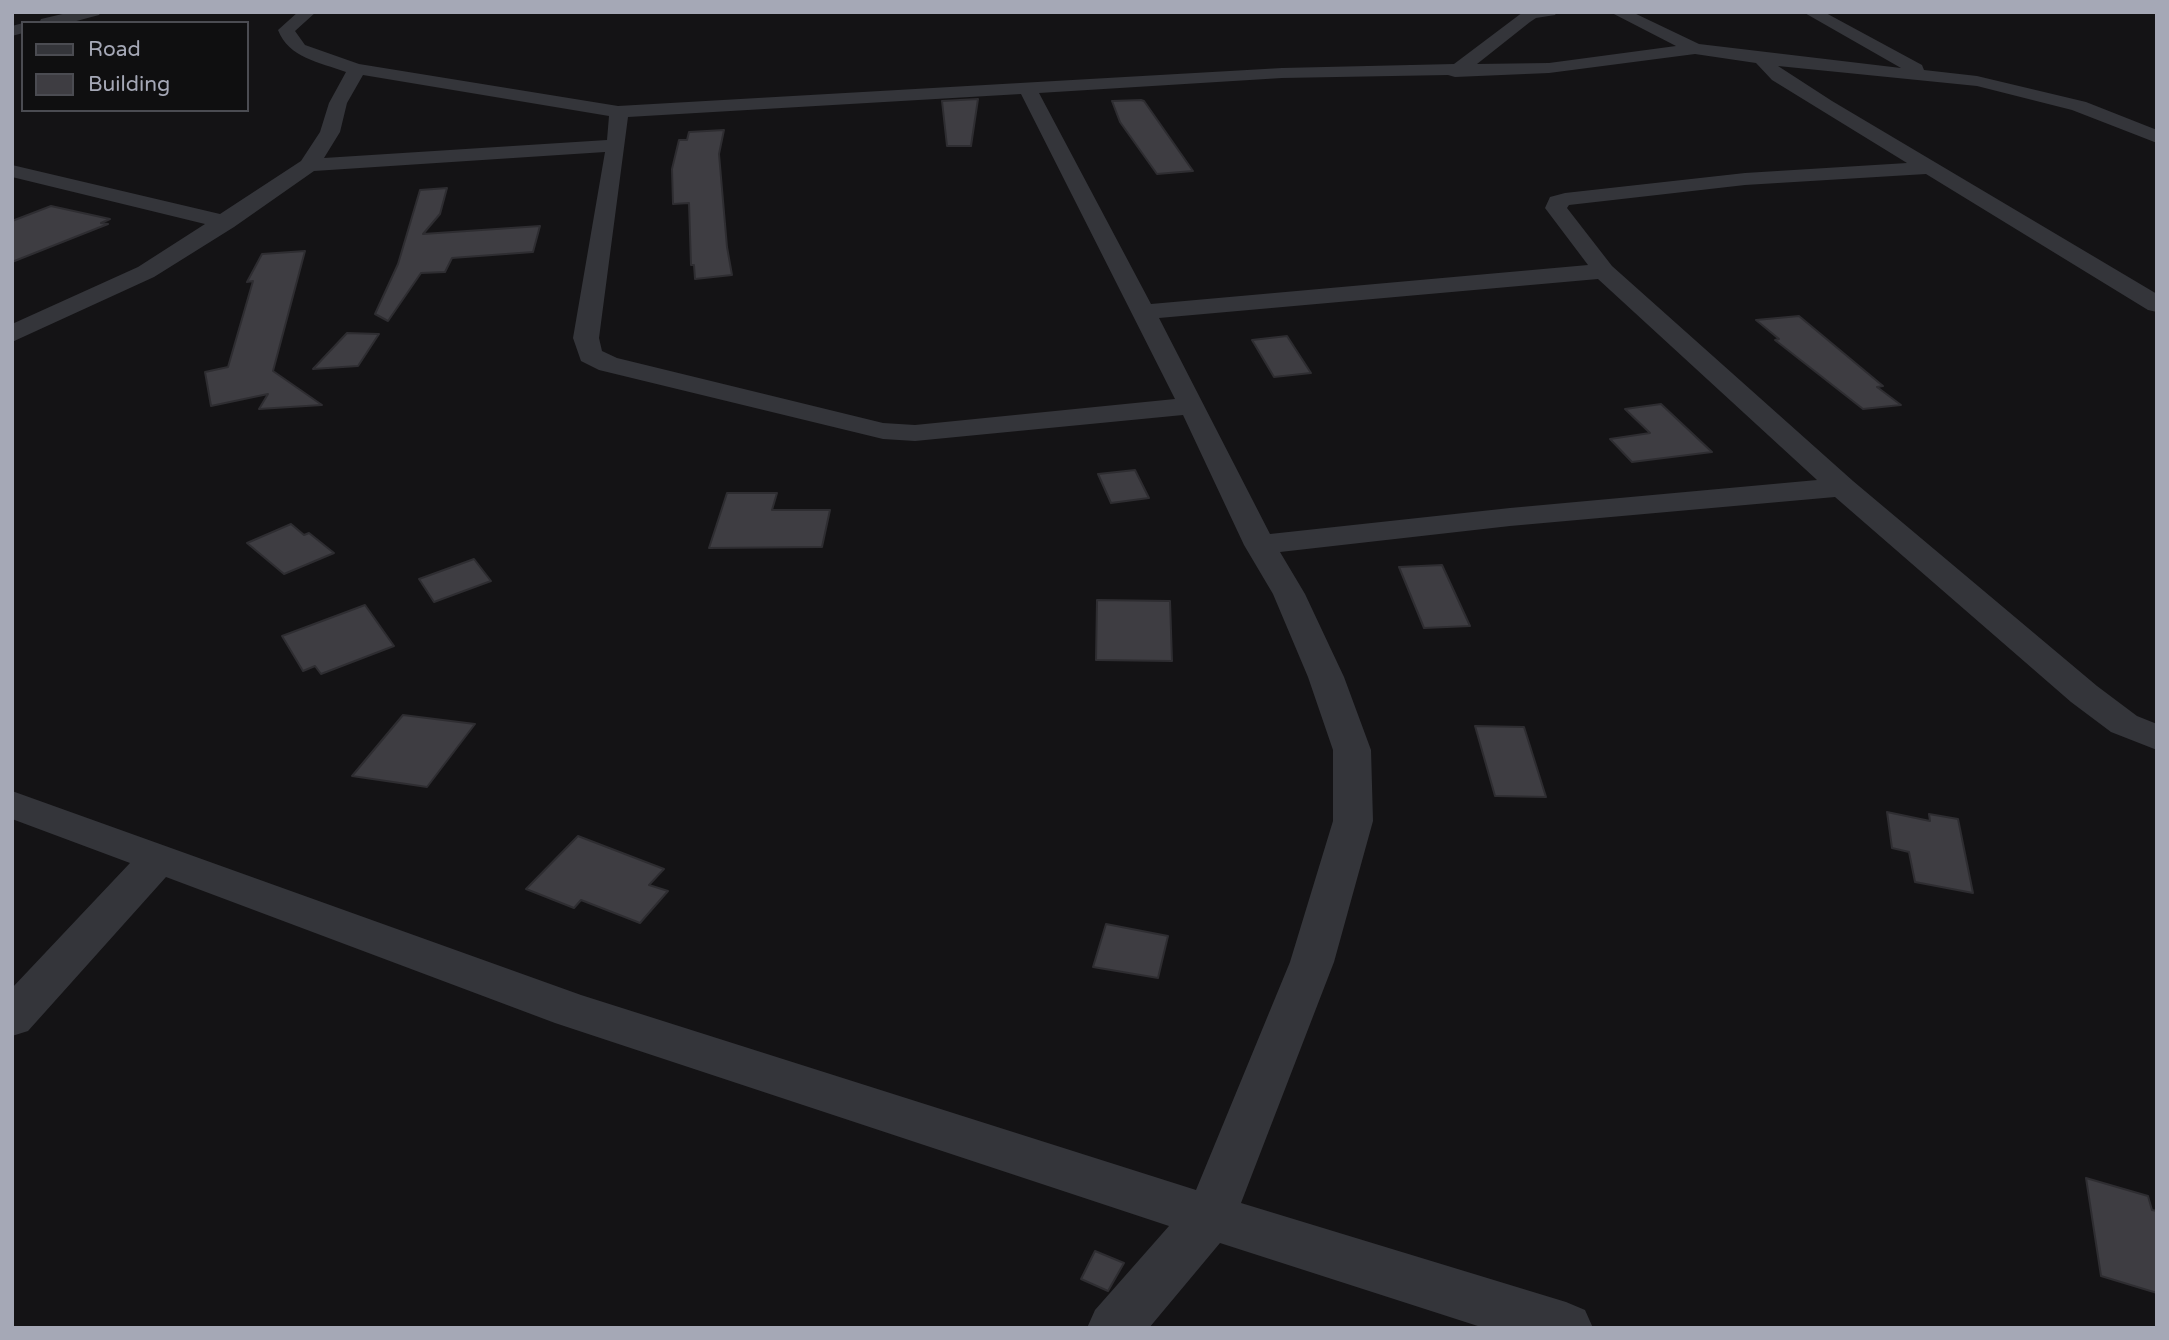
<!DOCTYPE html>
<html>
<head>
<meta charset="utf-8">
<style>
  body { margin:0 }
  #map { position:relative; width:2169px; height:1340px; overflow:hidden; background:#141315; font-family:"Varela Round",sans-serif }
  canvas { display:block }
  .frame { position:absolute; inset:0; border:14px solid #a5a8b6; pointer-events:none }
  .legend { position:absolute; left:21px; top:21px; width:228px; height:91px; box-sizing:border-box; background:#0f0f10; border:2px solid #4b4c52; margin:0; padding:9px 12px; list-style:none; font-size:21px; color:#a5a8b6 }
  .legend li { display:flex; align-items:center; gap:14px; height:35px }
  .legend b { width:35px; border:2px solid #4b4c52 }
</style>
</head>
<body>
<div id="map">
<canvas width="2169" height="1340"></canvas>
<div class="frame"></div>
<ul class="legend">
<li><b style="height:9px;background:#34353a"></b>Road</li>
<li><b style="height:19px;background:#3e3d42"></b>Building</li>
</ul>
</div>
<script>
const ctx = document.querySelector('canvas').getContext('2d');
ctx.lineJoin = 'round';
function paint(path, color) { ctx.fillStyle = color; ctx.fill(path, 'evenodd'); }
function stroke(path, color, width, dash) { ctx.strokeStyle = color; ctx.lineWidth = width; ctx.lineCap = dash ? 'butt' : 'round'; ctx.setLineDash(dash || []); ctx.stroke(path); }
const building = new Path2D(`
  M 978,99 L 971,146 L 947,146 L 942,101 Z
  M 1141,100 L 1144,101 L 1193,171 L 1157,174 L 1120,122 L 1112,101 Z
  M 724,130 L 719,154 L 727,247 L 732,275 L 695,279 L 694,265 L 691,265 L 689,203 L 673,204 L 672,169 L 679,140 L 687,140 L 689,132 Z
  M 447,188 L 440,214 L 423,234 L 540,226 L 533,252 L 452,258 L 445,272 L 421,273 L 388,321 L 375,314 L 398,264 L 420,190 Z
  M 51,206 L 110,219 L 101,223 L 108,224 L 12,262 L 12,221 Z
  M 305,251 L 273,371 L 322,405 L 259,409 L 268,394 L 211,406 L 205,372 L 228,367 L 253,281 L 247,282 L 262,254 Z
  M 1799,316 L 1883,386 L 1877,387 L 1901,405 L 1863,409 L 1775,340 L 1779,339 L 1756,320 Z
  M 347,333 L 379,334 L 358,366 L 313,369 Z
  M 1287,336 L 1311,373 L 1274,377 L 1252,340 Z
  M 1661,404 L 1712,452 L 1632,462 L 1610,439 L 1650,433 L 1625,409 Z
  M 1135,470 L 1149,498 L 1111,503 L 1098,474 Z
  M 727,493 L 777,493 L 772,510 L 830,510 L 822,547 L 709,548 Z
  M 291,524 L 304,535 L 309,533 L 334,553 L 284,574 L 247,543 Z
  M 474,559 L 491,581 L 434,602 L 419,579 Z
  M 1442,565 L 1470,626 L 1424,628 L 1399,567 Z
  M 1097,600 L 1170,601 L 1172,661 L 1096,660 Z
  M 365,605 L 394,646 L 321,674 L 315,666 L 303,671 L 282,636 Z
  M 403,715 L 475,724 L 427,787 L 352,776 Z
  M 1475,726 L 1524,727 L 1546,797 L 1495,796 Z
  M 1887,812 L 1930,821 L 1929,814 L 1958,819 L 1973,893 L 1915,882 L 1909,852 L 1892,848 Z
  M 578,836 L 664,869 L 649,885 L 668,891 L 640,923 L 581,900 L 574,908 L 526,889 Z
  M 1106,924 L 1168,936 L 1158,978 L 1093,967 Z
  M 2086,1178 L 2148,1196 L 2152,1210 L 2157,1211 L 2157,1293 L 2101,1276 Z
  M 1095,1251 L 1124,1263 L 1108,1291 L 1081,1279 Z`);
const street = new Path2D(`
  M 71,12 L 101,12 L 99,15 L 69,23 L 39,23 L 41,19 Z
  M 298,12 L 316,12 L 295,31 L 305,45 L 359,64 L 618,106 L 1282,68 L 1454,64 L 1523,12 L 1557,12 L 1555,15 L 1536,18 L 1530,22 L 1477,64 L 1549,63 L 1676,46 L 1610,12 L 1632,12 L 1699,44 L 1901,68 L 1803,12 L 1824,12 L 1922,65 L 1924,70 L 1977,76 L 2086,102 L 2157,130 L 2157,143 L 2072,110 L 1977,86 L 1778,66 L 1832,101 L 2157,294 L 2157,312 L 2148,310 L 1926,174 L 1745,185 L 1569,205 L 1567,208 L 1612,266 L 1853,481 L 2097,686 L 2137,716 L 2157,724 L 2157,750 L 2111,732 L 2071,702 L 1835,497 L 1510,526 L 1280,552 L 1305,594 L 1344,677 L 1371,750 L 1373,821 L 1334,962 L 1241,1203 L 1566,1302 L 1585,1310 L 1593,1328 L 1484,1328 L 1220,1243 L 1149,1328 L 1087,1328 L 1095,1310 L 1169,1226 L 555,1023 L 166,877 L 28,1031 L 12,1036 L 12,988 L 130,863 L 12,819 L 12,791 L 581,995 L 1196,1190 L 1290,962 L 1333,821 L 1333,750 L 1308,677 L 1273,594 L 1244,545 L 1183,415 L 915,441 L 883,439 L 599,370 L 581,361 L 573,338 L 605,152 L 314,171 L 234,227 L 154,277 L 12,342 L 12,324 L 138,267 L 205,224 L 12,177 L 12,165 L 220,214 L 301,161 L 320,132 L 329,103 L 346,72 C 319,62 289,58 278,30 ZM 1695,54 L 1756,63 L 1772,80 L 1907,163 L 1745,173 L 1565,193 L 1550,197 L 1545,208 L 1588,265 L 1151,304 L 1039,93 L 1282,78 L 1448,75 L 1455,77 L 1549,73 ZM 363,75 L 609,116 L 607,140 L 324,158 L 340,132 L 347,103 ZM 1021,94 L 1175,399 L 915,425 L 883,423 L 617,358 L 602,351 L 599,338 L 628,117 ZM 1598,279 L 1817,480 L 1510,508 L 1270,534 L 1159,318 Z
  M 23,23 L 23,33 L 12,36 L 12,26 Z`);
paint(building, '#3e3d42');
stroke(building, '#2e2d31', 2);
paint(street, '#34353a');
</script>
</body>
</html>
